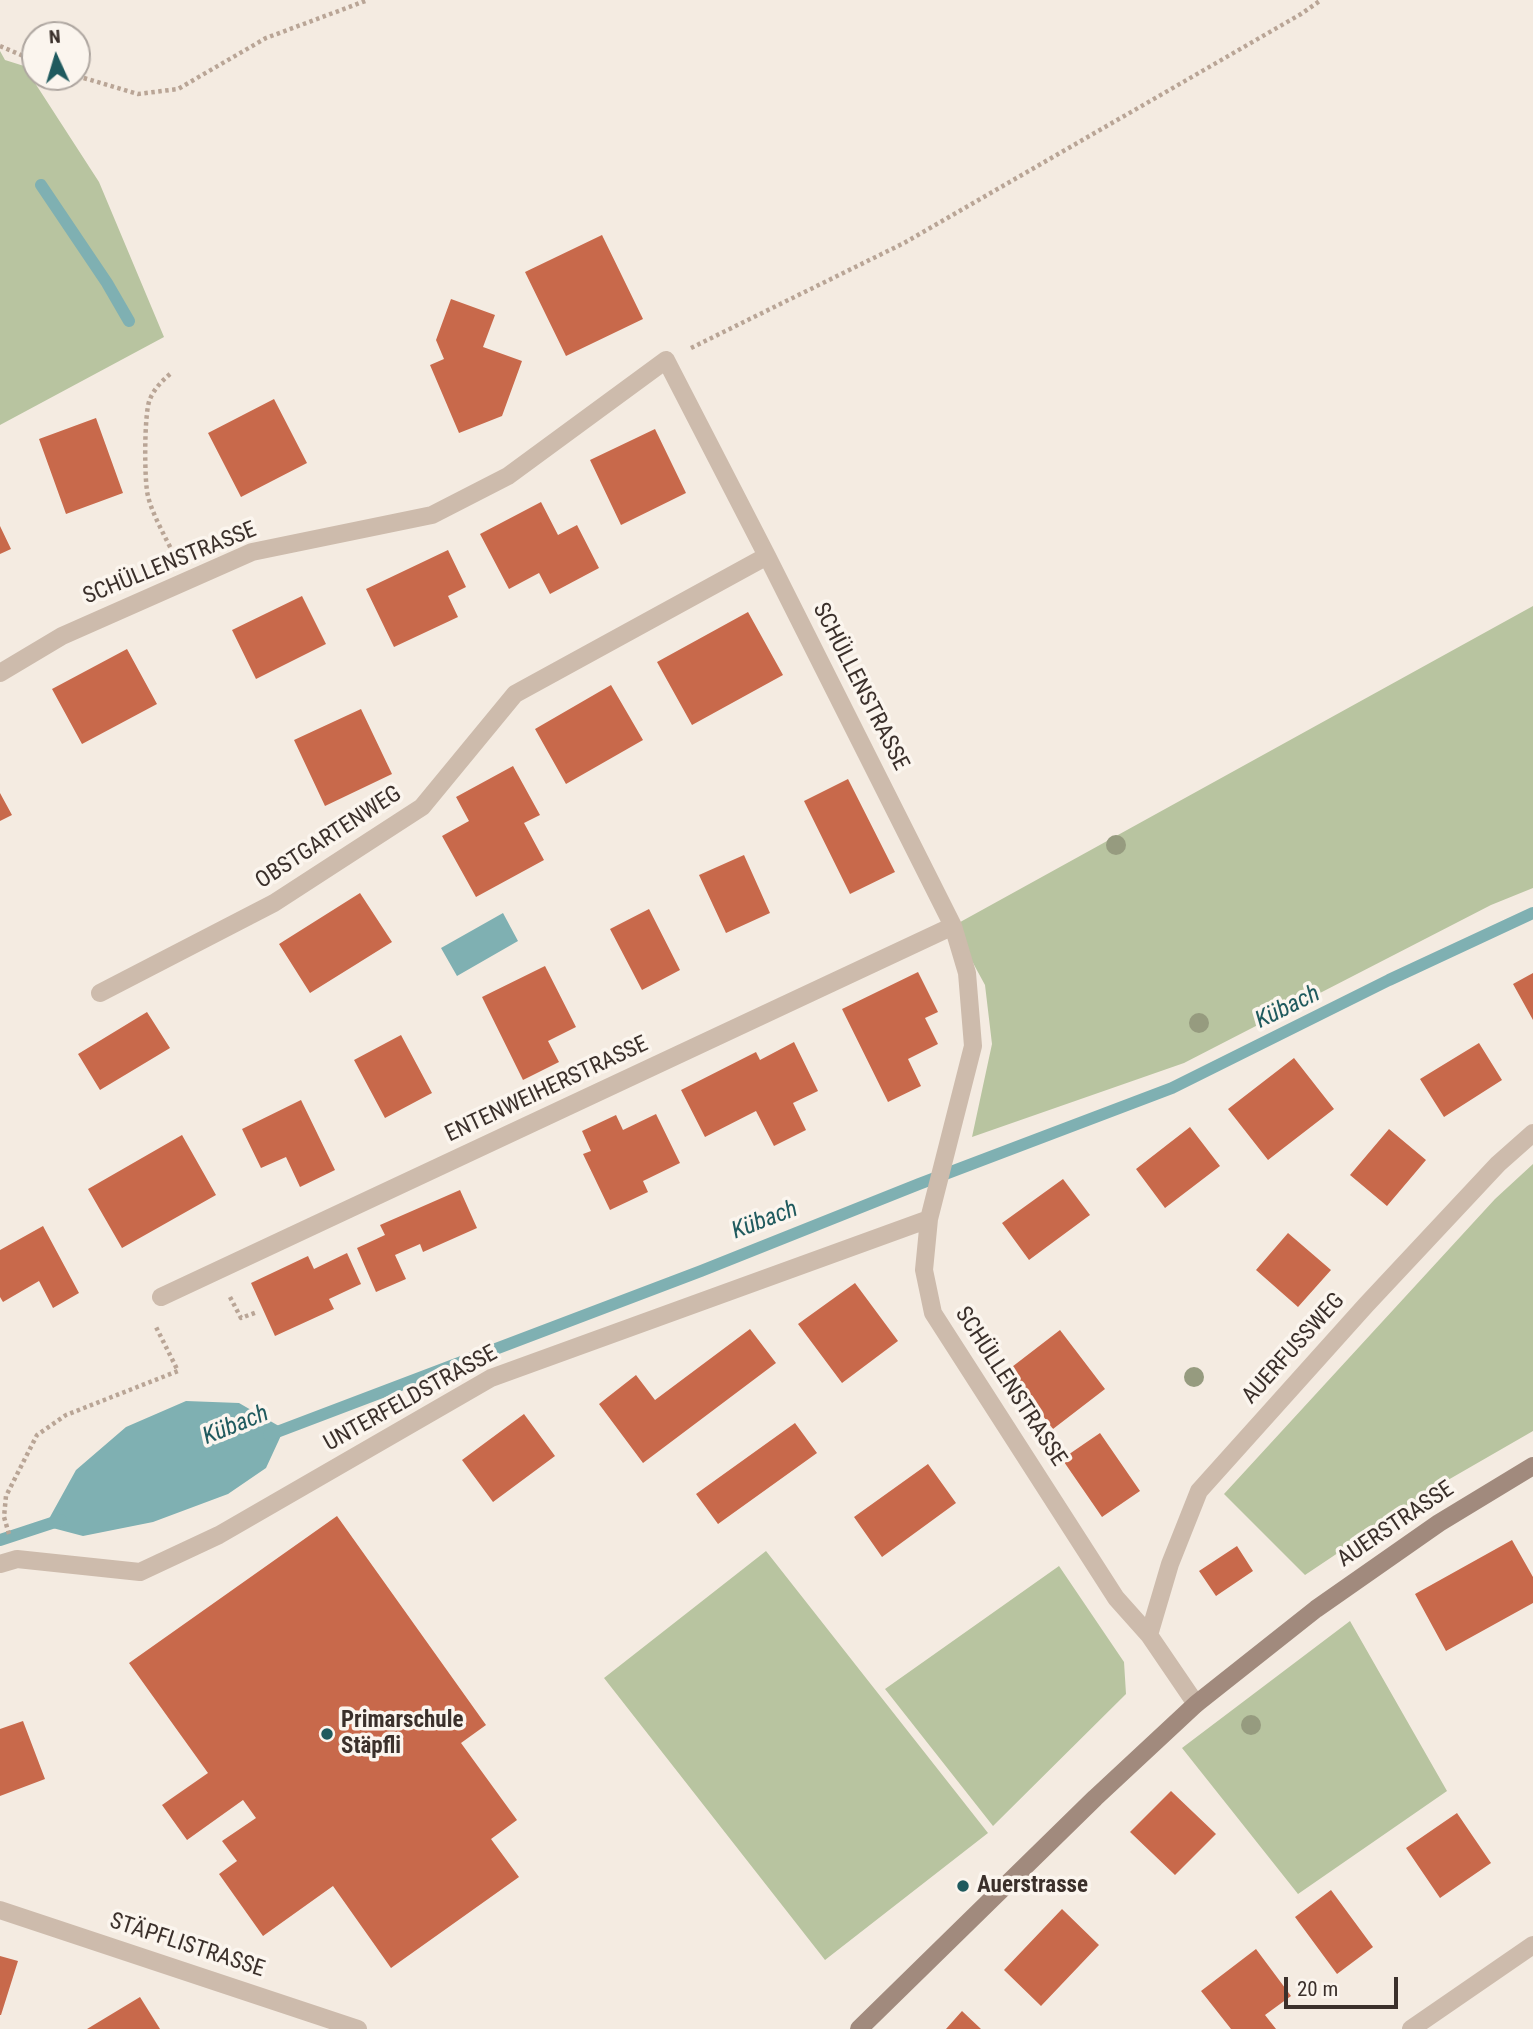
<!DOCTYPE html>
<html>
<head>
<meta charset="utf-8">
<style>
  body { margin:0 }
  #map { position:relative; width:1533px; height:2029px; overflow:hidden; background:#f4ebe1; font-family:"Roboto Condensed",sans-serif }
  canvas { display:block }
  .north { position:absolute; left:21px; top:21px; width:70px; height:70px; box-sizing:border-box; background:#fbf5ee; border:2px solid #aea6a0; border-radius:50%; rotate:356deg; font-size:19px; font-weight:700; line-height:28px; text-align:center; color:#3b302b }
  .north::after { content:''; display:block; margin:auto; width:24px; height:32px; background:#1f5a5e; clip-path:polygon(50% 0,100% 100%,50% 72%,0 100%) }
  .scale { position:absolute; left:1284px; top:1977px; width:114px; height:32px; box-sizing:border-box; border:4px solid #3b302b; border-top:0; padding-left:9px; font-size:21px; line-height:24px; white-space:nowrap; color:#3b302b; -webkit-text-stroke:5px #fbf5ee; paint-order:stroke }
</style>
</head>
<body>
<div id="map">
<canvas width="1533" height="2029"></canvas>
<div class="north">N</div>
<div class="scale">20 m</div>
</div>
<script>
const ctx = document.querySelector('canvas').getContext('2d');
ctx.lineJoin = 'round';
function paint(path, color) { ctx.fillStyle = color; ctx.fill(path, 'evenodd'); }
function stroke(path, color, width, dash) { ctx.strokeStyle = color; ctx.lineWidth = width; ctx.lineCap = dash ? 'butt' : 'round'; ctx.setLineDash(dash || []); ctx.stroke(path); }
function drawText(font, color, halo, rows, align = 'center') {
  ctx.font = font + ' "Roboto Condensed",sans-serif'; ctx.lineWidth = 7; ctx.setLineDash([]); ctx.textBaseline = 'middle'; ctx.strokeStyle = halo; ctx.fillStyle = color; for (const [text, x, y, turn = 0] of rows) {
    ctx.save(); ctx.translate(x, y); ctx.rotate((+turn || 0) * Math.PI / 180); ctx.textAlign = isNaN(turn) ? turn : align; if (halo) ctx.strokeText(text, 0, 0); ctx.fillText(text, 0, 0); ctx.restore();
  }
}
const green = new Path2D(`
  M 0,51 L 5,60 L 24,66 L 99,182 L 164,337 L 0,425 Z
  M 1533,606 L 1533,888 L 1491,905 L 1184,1063 L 972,1137 L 992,1044 L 985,985 L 953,926 Z
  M 1533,1164 L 1533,1431 L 1441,1484 L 1305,1575 L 1224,1494 L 1495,1199 Z
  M 766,1551 L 988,1833 L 825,1960 L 604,1678 Z
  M 1059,1566 L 1124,1662 L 1126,1694 L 993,1826 L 885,1689 Z
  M 1350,1621 L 1447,1791 L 1298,1894 L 1182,1748 Z`);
const water = new Path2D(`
  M 503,913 L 518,941 L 457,976 L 441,948 Z
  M 186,1401 L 239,1403 L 284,1429 L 266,1468 L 228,1494 L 153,1522 L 83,1536 L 45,1526 L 76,1470 L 126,1427 Z`);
const stream = new Path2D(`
  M 41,185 L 107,283 L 129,321
  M 269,1435 L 701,1271 L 919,1184 L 1172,1088 L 1389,980 L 1533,913
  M 0,1540 L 61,1520`);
const building = new Path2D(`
  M 602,235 L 643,319 L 566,356 L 525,272 Z
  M 451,299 L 495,315 L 483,347 L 522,361 L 502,416 L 459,433 L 430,365 L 444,359 L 436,340 Z
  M 274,399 L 307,463 L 241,497 L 208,433 Z
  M 96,418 L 123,493 L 66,514 L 39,439 Z
  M 655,429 L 686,493 L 621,525 L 590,460 Z
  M 541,502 L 558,535 L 577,525 L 599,568 L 550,594 L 539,573 L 509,589 L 480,534 Z
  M 0,526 L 11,549 L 0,554 Z
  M 448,550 L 466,587 L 448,596 L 458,617 L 394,647 L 366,589 Z
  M 302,596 L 326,644 L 256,679 L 232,630 Z
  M 748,612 L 783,675 L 692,725 L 657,662 Z
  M 127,649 L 157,704 L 82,744 L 52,689 Z
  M 611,685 L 643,740 L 566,784 L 535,729 Z
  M 361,709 L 392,774 L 325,806 L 294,740 Z
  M 513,766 L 540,815 L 524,823 L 544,860 L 476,897 L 442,836 L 469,821 L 456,797 Z
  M 848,779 L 895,872 L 850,894 L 804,801 Z
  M 0,793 L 12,815 L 0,821 Z
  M 744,855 L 770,913 L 726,933 L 699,875 Z
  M 360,893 L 392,942 L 310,993 L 279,944 Z
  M 649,909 L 680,970 L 642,990 L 610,929 Z
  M 545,966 L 576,1027 L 548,1041 L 559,1062 L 523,1080 L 482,997 Z
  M 918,972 L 938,1012 L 925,1018 L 938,1044 L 908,1059 L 921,1086 L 888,1102 L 842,1009 Z
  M 1533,973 L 1533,1020 L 1513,984 Z
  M 147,1012 L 170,1048 L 100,1090 L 78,1054 Z
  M 401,1035 L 432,1093 L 385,1118 L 354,1060 Z
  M 794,1042 L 818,1091 L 793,1103 L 806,1130 L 774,1146 L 756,1111 L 705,1137 L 681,1090 L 756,1052 L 760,1060 Z
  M 1479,1043 L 1502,1080 L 1444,1117 L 1420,1079 Z
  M 1294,1058 L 1334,1109 L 1268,1160 L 1228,1109 Z
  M 301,1100 L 335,1170 L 300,1187 L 286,1157 L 261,1168 L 242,1129 Z
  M 656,1114 L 680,1163 L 643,1181 L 648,1192 L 610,1210 L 583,1154 L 591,1151 L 582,1131 L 616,1115 L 623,1130 Z
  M 1190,1127 L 1220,1166 L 1165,1208 L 1136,1169 Z
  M 1389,1129 L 1426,1160 L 1387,1206 L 1350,1175 Z
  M 182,1135 L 216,1195 L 122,1248 L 88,1189 Z
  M 1063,1179 L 1090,1215 L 1029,1260 L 1002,1223 Z
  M 460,1190 L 477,1228 L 423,1252 L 420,1244 L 395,1255 L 406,1279 L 376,1292 L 357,1248 L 385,1235 L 380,1225 Z
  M 43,1226 L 79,1293 L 53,1308 L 39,1281 L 3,1302 L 0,1297 L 0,1250 Z
  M 1288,1233 L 1331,1270 L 1298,1307 L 1256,1270 Z
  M 347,1253 L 361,1284 L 329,1299 L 334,1309 L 275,1336 L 251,1283 L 308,1256 L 314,1269 Z
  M 855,1283 L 898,1341 L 842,1383 L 798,1324 Z
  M 750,1329 L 776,1363 L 643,1463 L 599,1404 L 636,1375 L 655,1400 Z
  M 1060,1330 L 1105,1389 L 1053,1429 L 1008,1370 Z
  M 524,1414 L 555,1456 L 493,1502 L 462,1460 Z
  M 795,1423 L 817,1453 L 718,1524 L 696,1494 Z
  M 1100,1433 L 1140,1491 L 1102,1517 L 1062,1459 Z
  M 928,1464 L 956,1503 L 882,1557 L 854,1517 Z
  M 337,1516 L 486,1725 L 461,1743 L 517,1820 L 491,1839 L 519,1877 L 391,1968 L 333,1886 L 263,1936 L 219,1874 L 237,1861 L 222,1841 L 256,1818 L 243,1800 L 187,1840 L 162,1805 L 208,1773 L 129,1663 Z
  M 1512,1540 L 1533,1577 L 1533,1603 L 1446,1651 L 1415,1594 Z
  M 1237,1546 L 1253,1571 L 1216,1596 L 1199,1571 Z
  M 23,1721 L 45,1779 L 0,1796 L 0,1729 Z
  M 1171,1791 L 1216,1834 L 1175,1875 L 1130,1832 Z
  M 1457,1813 L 1491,1863 L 1440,1898 L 1406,1848 Z
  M 1331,1890 L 1373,1947 L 1337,1974 L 1295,1917 Z
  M 1062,1909 L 1099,1945 L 1041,2006 L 1004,1970 Z
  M 1256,1949 L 1291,1996 L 1265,2015 L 1276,2029 L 1231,2029 L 1201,1991 Z
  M 0,1956 L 18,1961 L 1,2015 L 0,2015 Z
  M 140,1997 L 160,2029 L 87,2029 Z
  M 962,2011 L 981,2029 L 946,2029 Z`);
const path = new Path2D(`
  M 0,46 L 35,61
  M 77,76 L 138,94 L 178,89 L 266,38 L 368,0
  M 691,348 L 904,243 L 1301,14 L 1321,0
  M 170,374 C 162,381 154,389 150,399 C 144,411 144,482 148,496 C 152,514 166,538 174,555
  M 230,1297 L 241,1318 L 257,1312
  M 9,1534 L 4,1517 L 6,1496 L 37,1435 L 66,1415 L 178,1371 L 155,1325`);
const minor = new Path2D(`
  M 0,673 L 62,636 L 252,552 L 432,515 L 508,476 L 666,360 L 767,556 L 953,926 L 967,973 L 973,1046 L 929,1219 L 924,1270 L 933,1313 L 1116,1598 L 1149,1635 L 1196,1704
  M 100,993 L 274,903 L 422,807 L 515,694 L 767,556
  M 161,1297 L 953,926
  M 0,1564 L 17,1559 L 140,1572 L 219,1535 L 491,1378 L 929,1219
  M 1149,1635 L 1170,1564 L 1199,1491 L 1366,1305 L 1498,1164 L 1533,1133
  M 0,1910 L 358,2029
  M 1411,2029 L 1533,1945`);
const secondary = new Path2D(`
  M 859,2029 L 1095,1798 L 1196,1704 L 1316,1609 L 1439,1523 L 1533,1466`);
const trees = [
  [1116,845],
  [1199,1023],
  [1194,1377],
  [1251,1725]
];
const markers = [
  [327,1734,7,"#1f5a5e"],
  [963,1886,7,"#1f5a5e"]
];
const streetNames = [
  ["SCHÜLLENSTRASSE",170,564,-22],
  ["SCHÜLLENSTRASSE",860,687,63],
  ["OBSTGARTENWEG",329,838,-33],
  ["ENTENWEIHERSTRASSE",547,1090,-25],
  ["AUERFUSSWEG",1294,1349,-48],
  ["SCHÜLLENSTRASSE",1010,1387,57],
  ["UNTERFELDSTRASSE",411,1399,-29],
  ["AUERSTRASSE",1396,1525,-34],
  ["STÄPFLISTRASSE",187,1946,18]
];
const poiNames = [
  ["Primarschule",341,1721],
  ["Stäpfli",341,1747],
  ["Auerstrasse",977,1886]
];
const waterNames = [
  ["Kübach",1288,1008,-26],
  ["Kübach",765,1221,-21],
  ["Kübach",236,1426,-22]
];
paint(green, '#b8c4a0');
paint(water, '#7fb0b2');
stroke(stream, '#7fb0b2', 12);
paint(building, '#c8694b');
stroke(path, '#b9a596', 4.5, [3.5, 3.5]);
stroke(minor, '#cdbbac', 18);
stroke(secondary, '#a18a7d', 18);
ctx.fillStyle = '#969b7f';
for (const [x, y] of trees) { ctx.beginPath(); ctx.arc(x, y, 10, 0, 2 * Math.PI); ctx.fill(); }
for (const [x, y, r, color] of markers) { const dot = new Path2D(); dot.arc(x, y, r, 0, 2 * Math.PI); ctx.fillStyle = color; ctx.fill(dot); stroke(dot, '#fbf5ee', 2.5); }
drawText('23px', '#3b302b', '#fbf5ee', streetNames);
drawText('bold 23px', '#3b302b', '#fbf5ee', poiNames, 'left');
drawText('italic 24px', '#1f5a5e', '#fbf5ee', waterNames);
</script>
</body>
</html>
